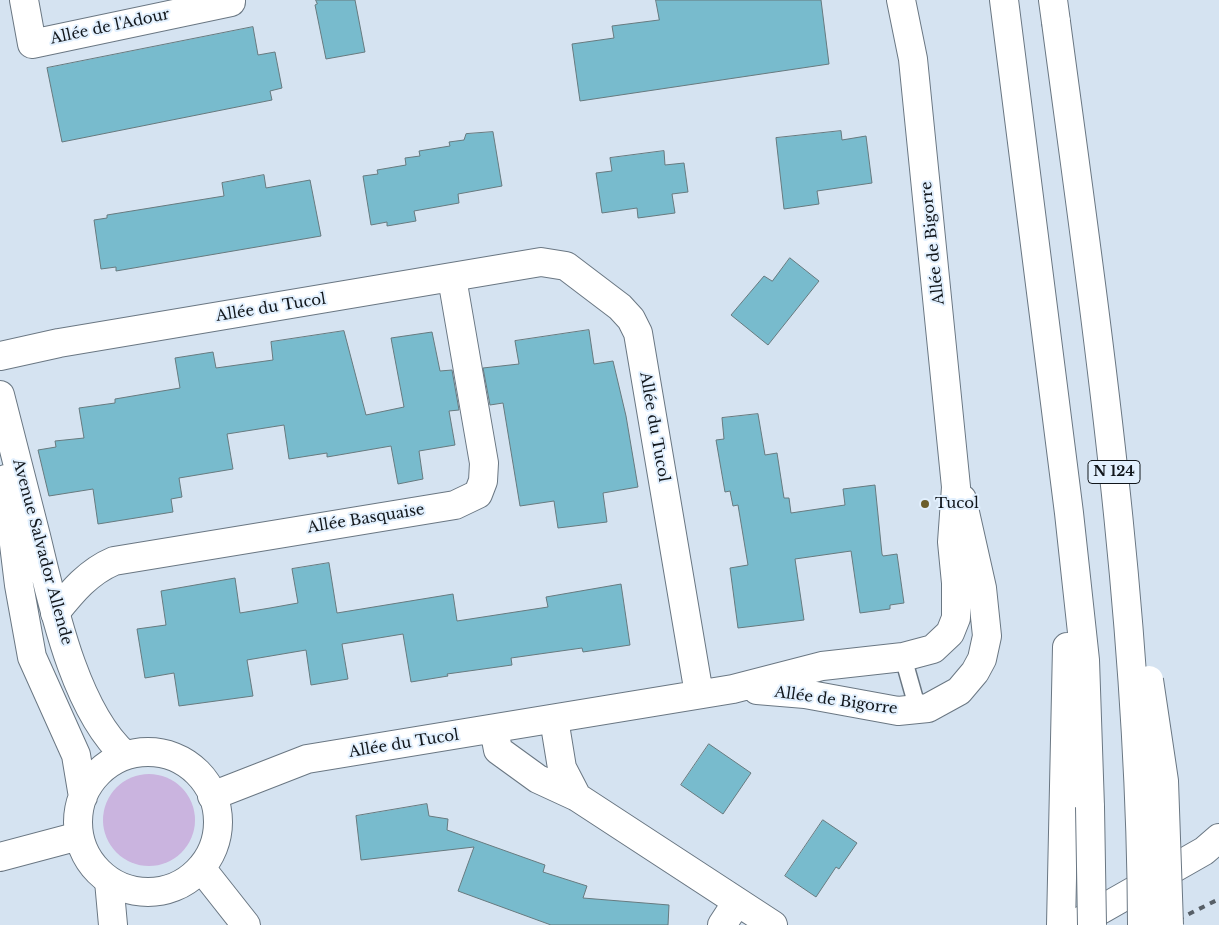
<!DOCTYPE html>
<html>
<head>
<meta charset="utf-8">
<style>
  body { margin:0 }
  canvas { display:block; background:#d5e3f1 }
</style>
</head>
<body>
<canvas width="1219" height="925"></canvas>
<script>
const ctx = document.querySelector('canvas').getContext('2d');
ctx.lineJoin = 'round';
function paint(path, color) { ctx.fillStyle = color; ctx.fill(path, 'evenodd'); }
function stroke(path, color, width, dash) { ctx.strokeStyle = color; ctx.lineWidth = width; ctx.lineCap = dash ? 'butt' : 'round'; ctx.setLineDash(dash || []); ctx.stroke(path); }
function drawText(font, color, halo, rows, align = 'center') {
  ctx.font = font + ' "Libre Baskerville",serif'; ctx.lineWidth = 4; ctx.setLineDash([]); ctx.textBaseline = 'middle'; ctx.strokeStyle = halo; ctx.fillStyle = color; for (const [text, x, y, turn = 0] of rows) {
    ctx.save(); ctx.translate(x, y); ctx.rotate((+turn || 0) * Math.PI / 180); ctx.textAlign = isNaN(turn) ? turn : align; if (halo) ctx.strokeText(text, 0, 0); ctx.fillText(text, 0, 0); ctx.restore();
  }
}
const green = new Path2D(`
  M103 820a46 46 0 1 1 92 0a46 46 0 1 1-92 0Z`);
const building = new Path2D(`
  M 316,0 L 355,0 L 365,52 L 326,59 L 315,5 L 317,4 Z
  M 656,0 L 821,0 L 829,64 L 580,101 L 572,44 L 614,38 L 612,26 L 659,20 Z
  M 253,27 L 258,55 L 275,52 L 282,88 L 270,91 L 272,100 L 62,142 L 47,68 Z
  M 841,131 L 842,140 L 866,136 L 872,183 L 817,191 L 819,204 L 784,209 L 776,138 Z
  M 493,132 L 502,186 L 458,194 L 459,203 L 414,211 L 416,221 L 387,226 L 387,222 L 371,225 L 363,176 L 378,174 L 377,170 L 406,165 L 405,158 L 420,156 L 419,151 L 450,146 L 449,142 L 464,140 L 466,134 Z
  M 664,151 L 665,165 L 684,163 L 688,192 L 672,194 L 675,213 L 638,218 L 637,208 L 602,213 L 596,173 L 612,171 L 610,158 Z
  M 264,175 L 266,188 L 310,180 L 321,236 L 116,271 L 116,267 L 101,269 L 94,220 L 107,218 L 107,215 L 224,196 L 222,183 Z
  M 790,258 L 819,281 L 768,345 L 731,315 L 764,276 L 772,281 Z
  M 589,330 L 594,364 L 613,361 L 626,416 L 638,487 L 603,493 L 607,522 L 558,528 L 554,501 L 520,506 L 503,403 L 490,405 L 483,368 L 519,364 L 515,341 Z
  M 344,331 L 366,415 L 404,407 L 391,338 L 432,332 L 440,371 L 452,370 L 459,410 L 449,411 L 455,445 L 419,451 L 423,479 L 398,484 L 391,446 L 327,457 L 327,453 L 289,459 L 284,425 L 227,434 L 233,469 L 179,478 L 182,497 L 171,499 L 173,512 L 98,524 L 93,489 L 49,496 L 38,450 L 56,447 L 55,441 L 84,438 L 79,408 L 115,403 L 115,399 L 180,388 L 175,358 L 213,352 L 216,368 L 273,360 L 271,342 Z
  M 758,414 L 765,455 L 777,453 L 784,498 L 789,498 L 791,513 L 845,505 L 843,489 L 875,485 L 882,554 L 883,556 L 897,554 L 904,603 L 890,605 L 890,609 L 860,613 L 851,551 L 795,559 L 804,620 L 738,628 L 730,568 L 748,565 L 738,505 L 733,506 L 730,491 L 725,492 L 716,440 L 724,439 L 722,418 Z
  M 329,563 L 337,613 L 453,594 L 457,621 L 548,607 L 546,597 L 621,584 L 630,645 L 583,652 L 582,648 L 511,658 L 512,665 L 447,674 L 448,676 L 411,682 L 403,634 L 342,644 L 348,679 L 311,685 L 306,650 L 247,660 L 253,696 L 179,706 L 174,673 L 145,678 L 137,629 L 166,625 L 161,591 L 235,578 L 240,613 L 270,608 L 298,603 L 292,569 Z
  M 709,744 L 751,773 L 723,814 L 681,785 Z
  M 427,804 L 429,816 L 448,819 L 447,830 L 545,865 L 543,872 L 587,886 L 583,898 L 669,905 L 668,925 L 551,925 L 458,891 L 474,847 L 361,860 L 356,816 Z
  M 823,820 L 857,843 L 839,869 L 836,867 L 816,897 L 785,876 Z`);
const lane = new Path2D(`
  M 903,657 L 918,710`);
const street = new Path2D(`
  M 24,0 L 32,44 L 231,2 L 231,0
  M 0,356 L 59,343 L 541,262 L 566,266 L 620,307 L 631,319 L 638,333 L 699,694
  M 55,613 C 72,592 88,572 114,561 L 455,505 L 478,494 L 483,481 L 484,463 L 452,278
  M 757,690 L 805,694 L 898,711 L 928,708 L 959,691 L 975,672 L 982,659 L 987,636 L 982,588 L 962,499
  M 554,719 L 562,768 L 577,797
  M 494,729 L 498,750 L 538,779 L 577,797 L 773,925
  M 212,796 L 307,759 L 733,689 L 822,666 L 903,657 L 933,649 L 950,633 L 956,618 L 956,583 L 952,542 L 956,487 L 913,59 L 901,0
  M 109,881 L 113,925
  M 722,925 L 737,902
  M 1074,925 L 1204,851 L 1219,838`);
const secondary = new Path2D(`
  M 0,395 C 12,442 24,489 36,536 C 52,601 74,710 125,755
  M 6,479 L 19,585 L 32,657 L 76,755 L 83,797
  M78 822a70 70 0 1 1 140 0a70 70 0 1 1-140 0Z
  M 0,857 L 79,836
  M 201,868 L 246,925`);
const highway = new Path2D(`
  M 1004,0 L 1069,513 L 1085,660 L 1090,807
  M 1053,0 L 1056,22
  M 1061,925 L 1067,647`);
const rail = new Path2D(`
  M 1167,925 L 1219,899`);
const highwayBridge = new Path2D(`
  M 1056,22 C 1096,322 1141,622 1142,925
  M 1149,680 L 1164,781 L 1169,925
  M 1090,807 L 1092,925`);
const markers = [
  [925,504,5,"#6d5f2c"]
];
const shields = [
  [1114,472,52]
];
const shieldNames = [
  ["N 124",1114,472]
];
const streetNames = [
  ["Allée de l'Adour",110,27,-12],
  ["Allée de Bigorre",933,243,-96],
  ["Allée du Tucol",271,308,-9],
  ["Allée du Tucol",654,427,80],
  ["Allée Basquaise",366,519,-9],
  ["Avenue Salvador Allende",42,552,75],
  ["Allée de Bigorre",836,701,8],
  ["Allée du Tucol",404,744,-9]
];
const poiNames = [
  ["Tucol",935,504]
];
paint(green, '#cab4df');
paint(building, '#78bbcd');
stroke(building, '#677a7f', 1);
stroke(lane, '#6a7783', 19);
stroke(street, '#6a7783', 30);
stroke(secondary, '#6a7783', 30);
stroke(highway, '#6a7783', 30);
stroke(lane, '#fff', 16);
stroke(street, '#fff', 28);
stroke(secondary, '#fff', 28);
stroke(highway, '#fff', 28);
stroke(rail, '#575f67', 4, [6, 6]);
stroke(highwayBridge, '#6a7783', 30, []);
stroke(highwayBridge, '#fff', 28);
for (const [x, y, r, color] of markers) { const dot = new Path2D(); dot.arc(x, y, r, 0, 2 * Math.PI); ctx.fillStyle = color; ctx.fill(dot); stroke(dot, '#e2f0fe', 2); }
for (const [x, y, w] of shields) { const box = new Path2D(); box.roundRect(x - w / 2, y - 11.5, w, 23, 4); ctx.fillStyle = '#e2f0fe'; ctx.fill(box); stroke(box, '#11161b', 1); }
drawText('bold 14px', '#11161b', null, shieldNames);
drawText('15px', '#11161b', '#e2f0fe', streetNames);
drawText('15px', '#11161b', '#e2f0fe', poiNames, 'left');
</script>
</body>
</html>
